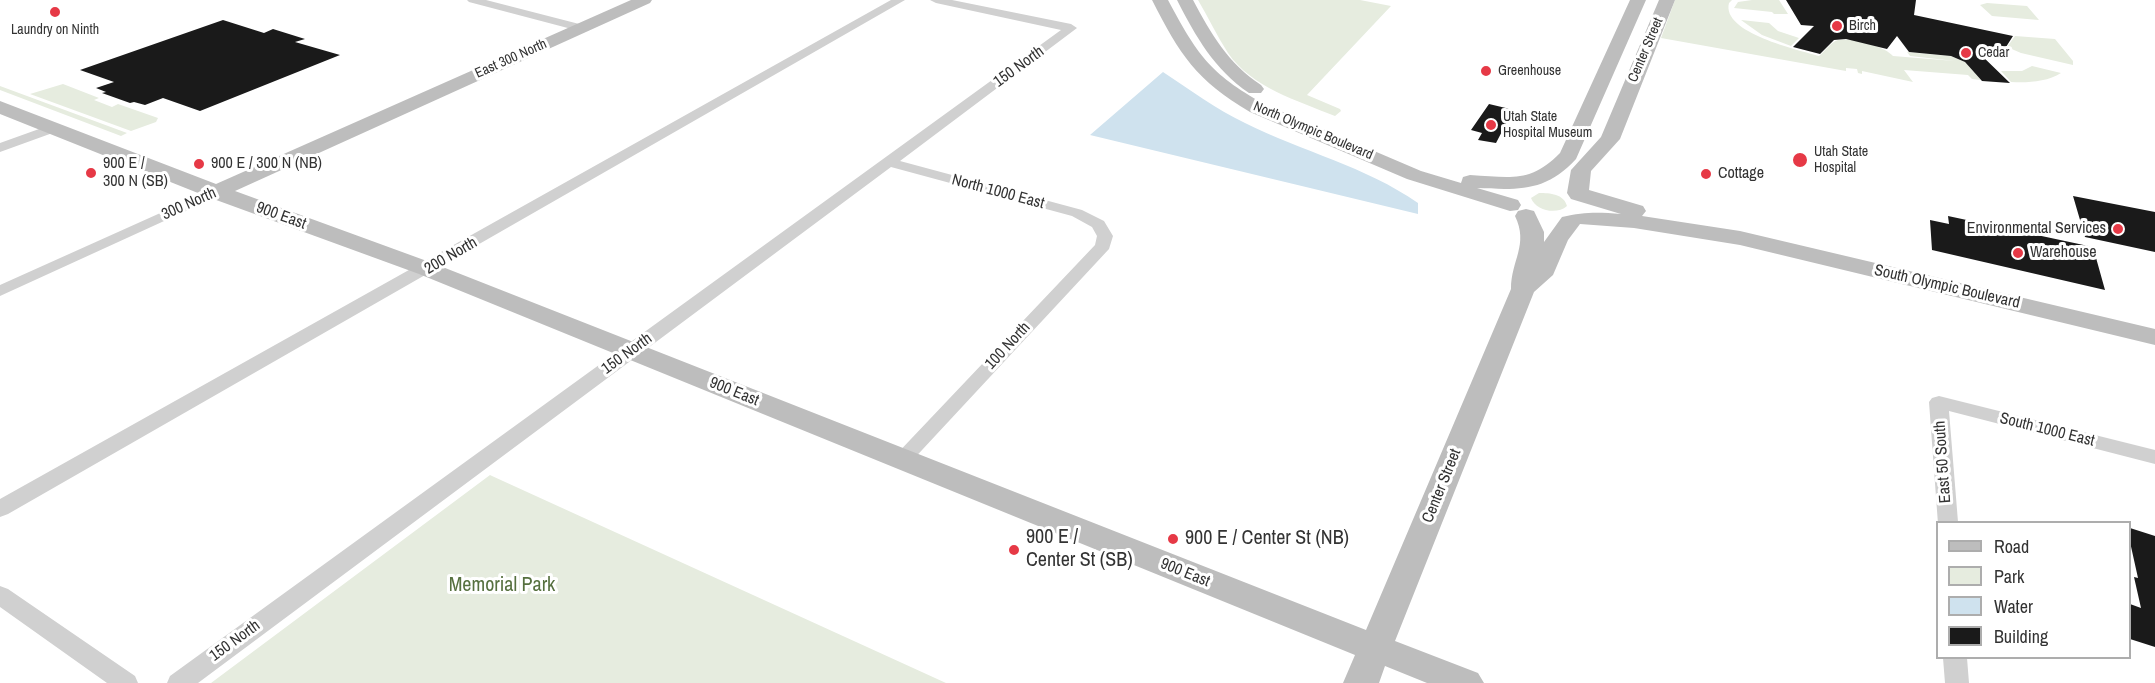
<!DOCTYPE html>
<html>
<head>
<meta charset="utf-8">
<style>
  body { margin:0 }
  #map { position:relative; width:2155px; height:683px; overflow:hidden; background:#fff; font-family:"Archivo Narrow",sans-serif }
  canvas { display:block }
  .legend { position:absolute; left:1936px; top:521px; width:195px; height:138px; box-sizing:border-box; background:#fff; border:2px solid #adadad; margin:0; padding:8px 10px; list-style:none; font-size:18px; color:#333 }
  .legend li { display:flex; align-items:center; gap:12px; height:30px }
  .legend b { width:30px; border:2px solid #adadad }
</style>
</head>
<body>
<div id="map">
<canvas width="2155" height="683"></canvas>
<ul class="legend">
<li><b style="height:8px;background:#bdbdbd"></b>Road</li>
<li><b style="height:16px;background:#e6ecdf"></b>Park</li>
<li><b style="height:16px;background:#cfe2ee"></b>Water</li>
<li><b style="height:16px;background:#1a1a1a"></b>Building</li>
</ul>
</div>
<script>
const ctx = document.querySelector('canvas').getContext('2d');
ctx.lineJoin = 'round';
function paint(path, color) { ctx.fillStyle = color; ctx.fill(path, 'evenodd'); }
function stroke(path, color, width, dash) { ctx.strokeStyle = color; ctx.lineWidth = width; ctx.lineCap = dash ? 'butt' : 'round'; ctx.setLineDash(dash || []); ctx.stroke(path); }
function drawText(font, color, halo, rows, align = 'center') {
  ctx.font = font + ' "Archivo Narrow",sans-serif'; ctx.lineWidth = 6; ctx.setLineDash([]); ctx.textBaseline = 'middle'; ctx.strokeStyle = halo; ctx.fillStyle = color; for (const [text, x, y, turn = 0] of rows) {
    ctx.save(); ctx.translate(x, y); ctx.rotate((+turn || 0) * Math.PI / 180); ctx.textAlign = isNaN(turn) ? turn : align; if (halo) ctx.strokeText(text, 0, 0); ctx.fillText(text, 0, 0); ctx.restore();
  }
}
const green = new Path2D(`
  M 1198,0 L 1360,0 L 1391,6 L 1307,95 L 1340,109 L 1341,111 L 1335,116 C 1298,101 1251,87 1228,53 C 1217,36 1208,17 1198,0 Z
  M 1675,0 L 1732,0 L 1729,3 C 1721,33 1799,50 1819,56 C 1825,51 1831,42 1838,40 C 1850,37 1885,46 1893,56 L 1955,61 L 1910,56 L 1907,52 L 1951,56 L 1965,62 L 1981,80 L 1972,79 L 1968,75 L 1904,70 L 1913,82 L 1862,71 L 1862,74 L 1858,73 L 1857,69 L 1846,68 L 1846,71 L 1661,38 Z
  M 1752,0 L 1779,0 L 1788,14 L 1774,14 L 1772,12 L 1734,8 L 1738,2 Z
  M 1987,3 L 2027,6 L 2039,20 L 1992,16 L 1980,5 Z
  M 1741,20 L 1769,23 L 1778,31 L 1799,38 L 1791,46 L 1762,35 Z
  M 2015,36 L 2055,39 L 2073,61 L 2073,65 L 2021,53 L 2007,47 Z
  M 2032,66 L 2061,73 C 2047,82 2027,83 2011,82 L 2001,71 L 2022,71 Z
  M 63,84 L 99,98 L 94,100 L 112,107 L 118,104 L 158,118 L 156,122 L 131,131 L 30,94 Z
  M 0,86 L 127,133 L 121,136 L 0,90 Z
  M 1539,193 C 1550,193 1564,194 1567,206 C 1557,215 1536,211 1531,198 Z
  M 490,475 L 492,476 L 946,683 L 211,683 Z`);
const water = new Path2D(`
  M 1163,72 C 1190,90 1216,109 1245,123 C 1303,152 1365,166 1418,203 L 1418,214 L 1090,135 Z`);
const building = new Path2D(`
  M 1786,0 L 1916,0 L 1914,15 L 2013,36 L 1999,58 L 1978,52 L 2010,83 L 1982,81 L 1965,62 L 1951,56 L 1909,52 L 1897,36 L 1887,49 L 1846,39 L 1834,40 L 1820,54 L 1793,47 L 1814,26 L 1801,25 Z
  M 223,20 L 264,33 L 273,29 L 305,39 L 295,42 L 340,55 L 200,111 L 163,98 L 145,105 L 134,102 L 130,103 L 102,93 L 106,92 L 96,88 L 114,82 L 80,70 Z
  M 1489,104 L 1510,109 L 1506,120 L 1508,120 L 1496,143 L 1478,140 L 1482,133 L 1471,130 Z
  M 2073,196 L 2155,212 L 2155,252 L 2085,237 Z
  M 1948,216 L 2093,247 L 2105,290 L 1932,250 L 1930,220 L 1949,224 Z
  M 2130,528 L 2155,536 L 2155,647 L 2130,639 L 2130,604 L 2141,608 L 2134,577 L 2138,578 L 2130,542 Z`);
const street = new Path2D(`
  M 467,0 L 486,0 L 587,26 L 589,28 L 583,32 L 469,2 Z
  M 891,0 L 905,0 L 8,514 L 0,517 L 0,499 Z
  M 930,0 L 952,0 L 1071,24 L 1077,28 L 900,161 L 1082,210 L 1104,221 L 1113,236 L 1109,249 L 909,464 L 902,466 L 895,464 L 892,459 L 1095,245 L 1097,236 L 1092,227 L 1072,216 L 891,167 L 198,683 L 167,683 L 170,676 L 1061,30 L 936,3 Z
  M 53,124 L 60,128 L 58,131 L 0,152 L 0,143 Z
  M 216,188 L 223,192 L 221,195 L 0,296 L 0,285 Z
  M 1939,396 L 2155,450 L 2155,464 L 1949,411 L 1958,522 L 1938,524 L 1929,402 L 1932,398 Z
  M 0,586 L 8,589 L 135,676 L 138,683 L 107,683 L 0,607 Z
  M 1943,658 L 1967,658 L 1969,683 L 1945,683 Z`);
const secondary = new Path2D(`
  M 631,0 L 652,0 L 650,3 L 235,191 L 435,264 L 1366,630 L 1511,289 C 1511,260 1529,245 1515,216 L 1518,211 L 1526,209 L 1534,211 L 1544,232 L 1544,242 L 1562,217 C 1584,212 1597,212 1621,214 L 1571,199 L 1567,193 L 1571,170 L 1601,137 L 1659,0 L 1675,0 L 1620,139 L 1591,171 L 1589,190 L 1643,206 L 1646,211 L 1642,216 L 1740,231 L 2155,329 L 2155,345 L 1740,245 L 1634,228 L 1580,224 L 1568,240 L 1553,275 L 1534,292 L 1395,641 L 1478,673 L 1484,683 L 1427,683 L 1385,666 L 1379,683 L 1343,683 L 1355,655 L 419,274 L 208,197 L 0,114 L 0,101 L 216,184 Z
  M 1152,0 L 1168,0 C 1197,54 1209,73 1264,104 L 1421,171 L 1461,183 L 1463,177 L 1470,175 C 1509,177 1530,184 1560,153 L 1630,0 L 1646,0 L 1576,159 C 1546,192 1518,190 1477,188 L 1518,200 L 1521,205 L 1518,210 L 1510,211 L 1407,179 L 1250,112 C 1196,80 1180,55 1152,0 Z
  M 1177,0 L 1193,0 C 1211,34 1228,63 1261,85 L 1264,89 L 1261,93 L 1249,93 C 1214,69 1196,37 1177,0 Z`);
const markers = [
  [55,12,6,"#e63946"],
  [1837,26,6,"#e63946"],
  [1966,53,6,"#e63946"],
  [1486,71,6,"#e63946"],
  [1491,125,6,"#e63946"],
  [1800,160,8,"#e63946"],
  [199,164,6,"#e63946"],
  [91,173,6,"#e63946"],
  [1706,174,6,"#e63946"],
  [2118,229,6,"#e63946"],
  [2018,253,6,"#e63946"],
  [1173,539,6,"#e63946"],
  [1014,550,6,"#e63946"]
];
const farPoinames = [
  ["Birch",1849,26],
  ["Laundry on Ninth",55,30,"center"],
  ["Cedar",1978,53],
  ["Greenhouse",1498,71],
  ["Utah State",1503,117],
  ["Hospital Museum",1503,133],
  ["Utah State",1814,152],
  ["Hospital",1814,168]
];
const farStreetnames = [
  ["Center Street",1646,50,-67],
  ["East 300 North",511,59,-24],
  ["North Olympic Boulevard",1313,131,23]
];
const streetNames = [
  ["150 North",1019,67,-36],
  ["North 1000 East",998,192,15],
  ["300 North",189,204,-24],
  ["900 East",281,216,20],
  ["200 North",451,256,-30],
  ["South Olympic Boulevard",1947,287,13],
  ["100 North",1008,346,-47],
  ["150 North",627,354,-36],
  ["900 East",734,392,22],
  ["South 1000 East",2047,430,14],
  ["East 50 South",1943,462,-94],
  ["Center Street",1442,486,-68],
  ["900 East",1185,573,22],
  ["150 North",235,641,-36]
];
const poiNames = [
  ["900 E /",103,164],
  ["300 N (SB)",103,182],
  ["900 E / 300 N (NB)",211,164],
  ["Cottage",1718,174],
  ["Environmental Services",2106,229,"right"],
  ["Warehouse",2030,253]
];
const nearPoinames = [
  ["900 E /",1026,538],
  ["Center St (SB)",1026,561],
  ["900 E / Center St (NB)",1185,539]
];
const nearParknames = [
  ["Memorial Park",502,586]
];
paint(green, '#e6ecdf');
paint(water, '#cfe2ee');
paint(building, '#1a1a1a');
paint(street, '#d0d0d0');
paint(secondary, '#bdbdbd');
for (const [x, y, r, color] of markers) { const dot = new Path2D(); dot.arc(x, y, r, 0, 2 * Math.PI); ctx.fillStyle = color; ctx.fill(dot); stroke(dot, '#fff', 2); }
drawText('14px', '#333', '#fff', farPoinames, 'left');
drawText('14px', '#333', '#fff', farStreetnames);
drawText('16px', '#333', '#fff', streetNames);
drawText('16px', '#333', '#fff', poiNames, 'left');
drawText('20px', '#333', '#fff', nearPoinames, 'left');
drawText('20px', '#56703f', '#fff', nearParknames);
</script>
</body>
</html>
